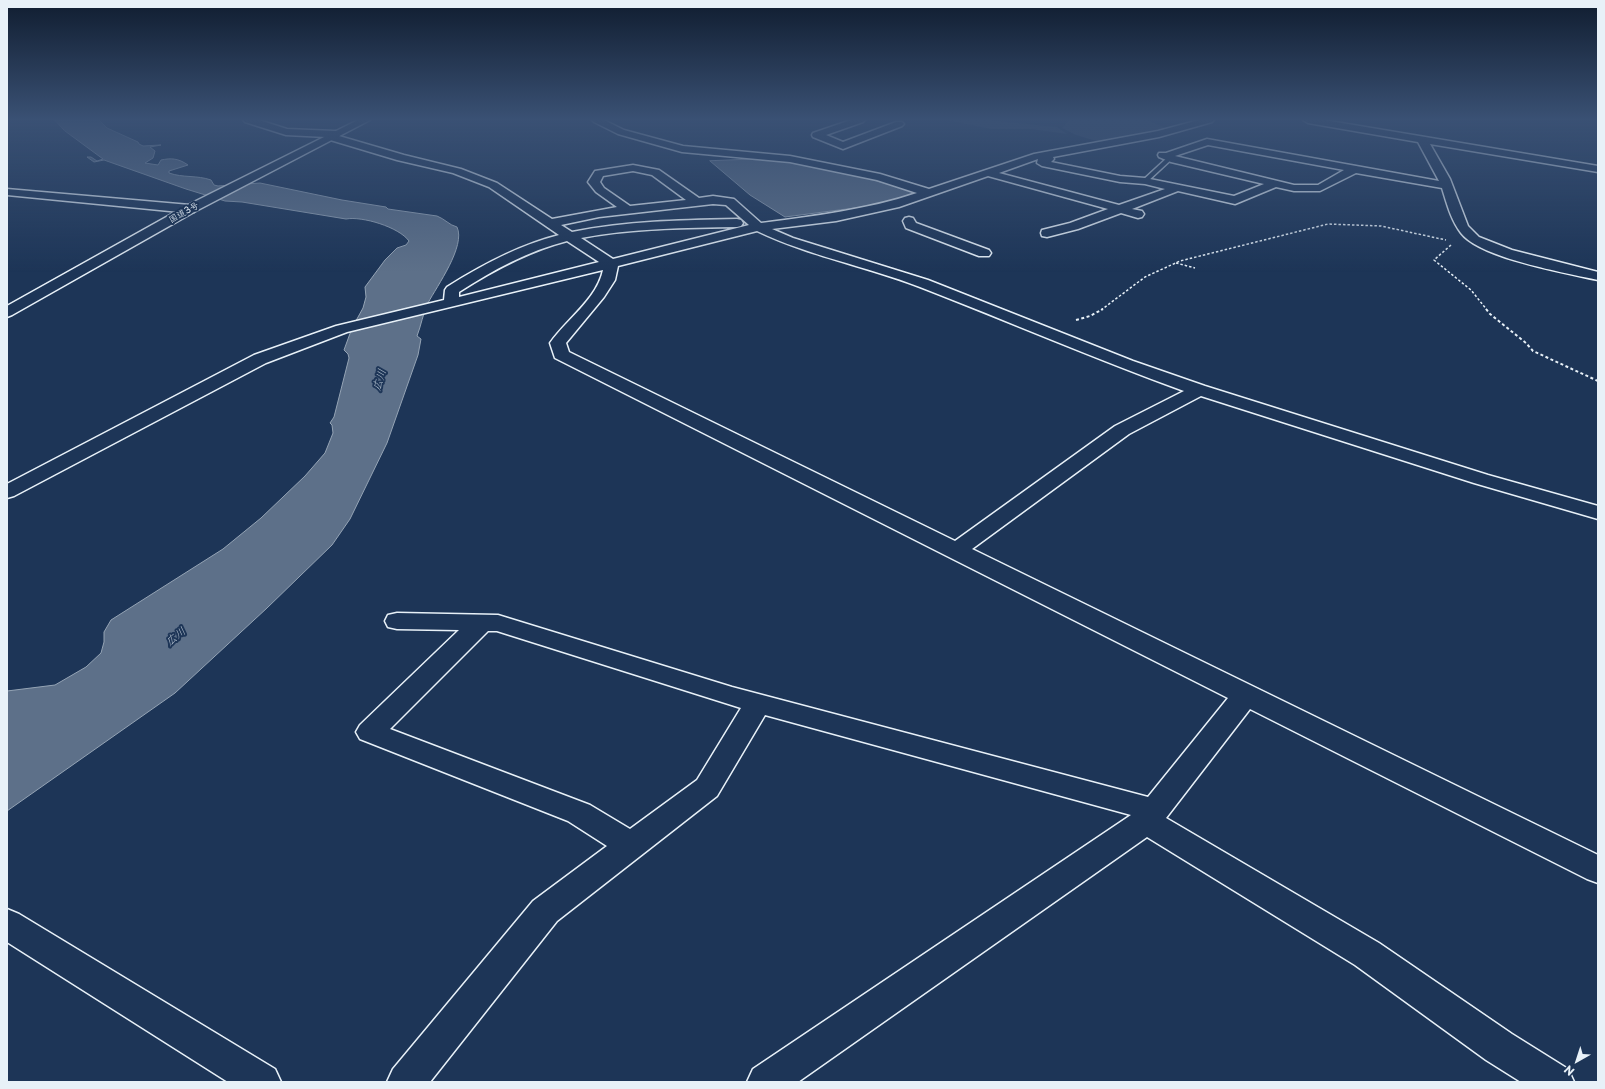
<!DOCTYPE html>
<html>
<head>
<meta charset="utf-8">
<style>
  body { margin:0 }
  #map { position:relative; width:1605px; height:1089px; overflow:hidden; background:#1d3557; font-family:"Playpen Sans",sans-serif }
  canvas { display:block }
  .frame { position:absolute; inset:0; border:8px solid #e8f1f8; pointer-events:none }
  .north { position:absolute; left:1557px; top:1041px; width:40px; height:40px; -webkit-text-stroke:3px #1d3557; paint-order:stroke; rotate:219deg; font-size:11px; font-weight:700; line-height:16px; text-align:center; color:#e8f1f8 }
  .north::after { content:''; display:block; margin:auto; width:14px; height:18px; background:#e8f1f8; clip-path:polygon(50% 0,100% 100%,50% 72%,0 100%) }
</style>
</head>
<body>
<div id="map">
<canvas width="1605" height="1089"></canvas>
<div class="frame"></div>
<div class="north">N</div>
</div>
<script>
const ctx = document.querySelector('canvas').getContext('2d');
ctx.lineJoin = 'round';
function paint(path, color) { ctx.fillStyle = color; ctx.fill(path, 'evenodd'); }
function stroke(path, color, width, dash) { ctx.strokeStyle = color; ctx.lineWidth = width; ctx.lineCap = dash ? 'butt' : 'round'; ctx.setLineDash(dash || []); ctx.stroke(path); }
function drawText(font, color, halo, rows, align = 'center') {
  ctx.font = font + ' "Playpen Sans","Klee One",sans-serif'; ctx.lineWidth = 4; ctx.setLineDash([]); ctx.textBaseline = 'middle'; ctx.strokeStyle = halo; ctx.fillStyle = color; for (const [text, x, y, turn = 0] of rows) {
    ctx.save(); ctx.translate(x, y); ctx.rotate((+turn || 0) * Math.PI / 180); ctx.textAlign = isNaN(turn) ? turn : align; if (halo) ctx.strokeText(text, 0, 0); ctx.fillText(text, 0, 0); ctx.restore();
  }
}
const green = new Path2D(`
  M 946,120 L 988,120 L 1057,127 L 1067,134 L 1031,129 L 991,129 Z
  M 1069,120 L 1147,120 L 1164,127 L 1164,130 L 1103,143 L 1076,135 L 1062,128 Z`);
const water = new Path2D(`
  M 55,120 L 99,120 L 107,128 L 138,142 L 139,144 L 143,146 L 160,145 L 161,145 L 150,147 L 155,151 L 153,158 L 145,163 L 158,165 L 161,160 C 171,158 178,158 188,165 L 169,171 L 169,173 C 183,178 197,175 211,180 L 214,185 L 218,186 L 260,183 L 342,200 L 386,207 L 388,209 L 437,216 C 445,219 449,225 457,227 C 466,246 437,286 428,303 C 423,313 421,326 417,336 L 421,339 L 418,355 L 387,443 L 350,519 L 332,545 L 267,608 L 175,693 L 7,811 L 7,691 L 55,685 L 86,667 L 101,653 L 104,642 L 104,632 L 111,620 L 223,549 L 261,518 L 305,476 L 325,453 L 333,433 L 332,425 L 330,423 L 334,417 L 349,358 L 348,354 L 344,350 L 352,328 L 363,308 L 366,297 L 365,287 L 385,260 L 397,248 L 406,245 L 409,241 C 399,227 362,216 346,219 L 242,202 L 225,201 L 186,189 L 104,160 L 94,162 L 87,157 L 91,157 L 97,161 L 103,159 L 65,131 Z
  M 754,159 C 807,160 859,176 909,190 L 913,193 L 885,204 L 785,217 L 750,195 L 710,161 Z`);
const pathFar1 = new Path2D(`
  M 1451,245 L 1434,260 L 1471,290 L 1487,310
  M 1176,263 L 1195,268
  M 1101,310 L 1145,277 L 1180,261 L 1328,224 L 1381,226 L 1446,240`);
const path = new Path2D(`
  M 1486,309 L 1490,314 L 1526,343 L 1533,351 L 1598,381
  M 1076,320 L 1090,316 L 1103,309`);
const service = new Path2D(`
  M 1168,157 L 1173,158 L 1147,182 L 1143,182 L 1143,180 Z`);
const minor = new Path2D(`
  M 243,120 L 259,120 L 287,129 L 335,131 L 338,132 L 340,134 L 339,136 L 404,155 L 461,169 L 497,183 L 552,219 L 617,207 L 596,192 L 588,182 L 595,171 L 633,165 L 659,170 L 699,198 L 713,196 L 734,199 L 761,223 C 814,216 866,210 917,193 L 877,180 L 790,162 L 682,152 L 618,134 L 594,122 L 592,120 L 604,120 L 624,130 L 683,146 L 790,156 L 880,174 L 929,189 L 1034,154 L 1158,131 L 1199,120 L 1214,120 L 1212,122 L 1159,137 L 1053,157 L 1054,159 L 1051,162 L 1120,176 L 1145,178 L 1234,196 L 1264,184 L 1171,162 L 1159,157 L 1158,155 L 1159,153 L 1166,153 L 1207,139 L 1439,181 L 1418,142 L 1308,123 L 1303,120 L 1324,120 L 1598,166 L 1598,172 L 1430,144 L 1450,179 L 1468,226 L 1479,237 L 1512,250 L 1598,272 L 1598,280 C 1566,273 1480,258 1461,233 C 1451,220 1447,204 1442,188 L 1356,173 L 1320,191 L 1294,191 L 1276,187 L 1235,204 L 1178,191 L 1132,209 L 1142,211 L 1144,214 L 1142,217 L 1138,218 L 1121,213 L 1078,229 L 1047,237 L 1042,236 L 1041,233 L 1042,230 L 1070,223 L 1108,209 L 988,176 L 899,207 L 836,221 L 772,229 L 793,238 L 928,280 L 1133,361 L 1205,386 L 1488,475 L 1598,506 L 1598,519 L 1474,483 L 1201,396 L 1129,434 L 972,549 L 1598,855 L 1598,883 L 1587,879 L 1250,709 L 1166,818 L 1379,943 L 1512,1034 L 1568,1069 L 1574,1082 L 1521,1082 L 1486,1060 L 1355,965 L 1147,837 L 798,1082 L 747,1082 L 753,1069 L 1131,815 L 765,715 L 717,796 L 557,921 L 430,1082 L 387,1082 L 393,1069 L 533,901 L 607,846 L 568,821 L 360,739 L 356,732 L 360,725 L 459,630 L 397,629 L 388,627 L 385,621 L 388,615 L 397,613 L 498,615 L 732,687 L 1148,797 L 1228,698 L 555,358 L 550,343 C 567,319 597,299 603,270 L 347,332 L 266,363 L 14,496 L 7,498 L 7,484 L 254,355 L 336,326 L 444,300 L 445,290 L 447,287 C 482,265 519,245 559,235 L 489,187 L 453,173 L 397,160 L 327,139 L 326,137 L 286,135 L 245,122 ZM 1208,145 L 1344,170 L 1318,185 L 1294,185 L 1175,156 ZM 1038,159 L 1037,163 L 1042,166 L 1120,182 L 1145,184 L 1165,189 L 1119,205 L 999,173 ZM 633,171 L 652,175 L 686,200 L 630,206 L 604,188 L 600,182 L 603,176 ZM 713,204 L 726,205 L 749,225 L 613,259 L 581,238 C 632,228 685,228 737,227 L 741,226 L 743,223 L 741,220 L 737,219 C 681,220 626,221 572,232 L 561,225 L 599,217 ZM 757,231 C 809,256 866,266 920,287 C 1008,321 1095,359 1184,391 L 1115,426 L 955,541 L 569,352 L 566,343 L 604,297 L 615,280 L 618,266 ZM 567,241 L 599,262 L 459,297 L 459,292 C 493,270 528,251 567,241 ZM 488,631 L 497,631 L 741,708 L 697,780 L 630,829 L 590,805 L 390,729 Z
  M 851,120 L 865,120 L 863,122 L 826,135 L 843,142 L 896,122 L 902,122 L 904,124 L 902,126 L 843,149 L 813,137 L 812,135 L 813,133 Z
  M 7,189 L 190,205 L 194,206 L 196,209 L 194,212 L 190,213 L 7,195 Z
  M 909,217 L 913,218 L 916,223 L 989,250 L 991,253 L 989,256 L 979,256 L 906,228 L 903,221 L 905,218 Z
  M 7,909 L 19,914 L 275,1069 L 281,1082 L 228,1082 L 7,942 Z`);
const trunk = new Path2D(`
  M 358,120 L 370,120 L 194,212 L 12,315 L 7,317 L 7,306 L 186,206 Z`);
const farStreetnames = [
  ["国道3号",184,213,-30]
];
const waterNames = [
  ["広川",380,380,-74],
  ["広川",176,637,-39]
];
paint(green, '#374d6c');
paint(water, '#5d7089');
stroke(water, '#95a4b5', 1);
stroke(service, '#e8f1f8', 3);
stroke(minor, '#e8f1f8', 3);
stroke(trunk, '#e8f1f8', 3);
stroke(pathFar1, '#e8f1f8', 1.5, [2.5, 2]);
stroke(path, '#e8f1f8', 2, [3, 2.5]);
paint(service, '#1d3557');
paint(minor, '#1d3557');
paint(trunk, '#1d3557');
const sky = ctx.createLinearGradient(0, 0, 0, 272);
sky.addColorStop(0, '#101d30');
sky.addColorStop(0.44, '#3a5174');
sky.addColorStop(1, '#3a517400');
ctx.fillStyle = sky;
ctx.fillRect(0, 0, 1605, 272);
drawText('9px', '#e8f1f8', '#1d3557', farStreetnames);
drawText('italic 11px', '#b7c4d1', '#1d3557', waterNames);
</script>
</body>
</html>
